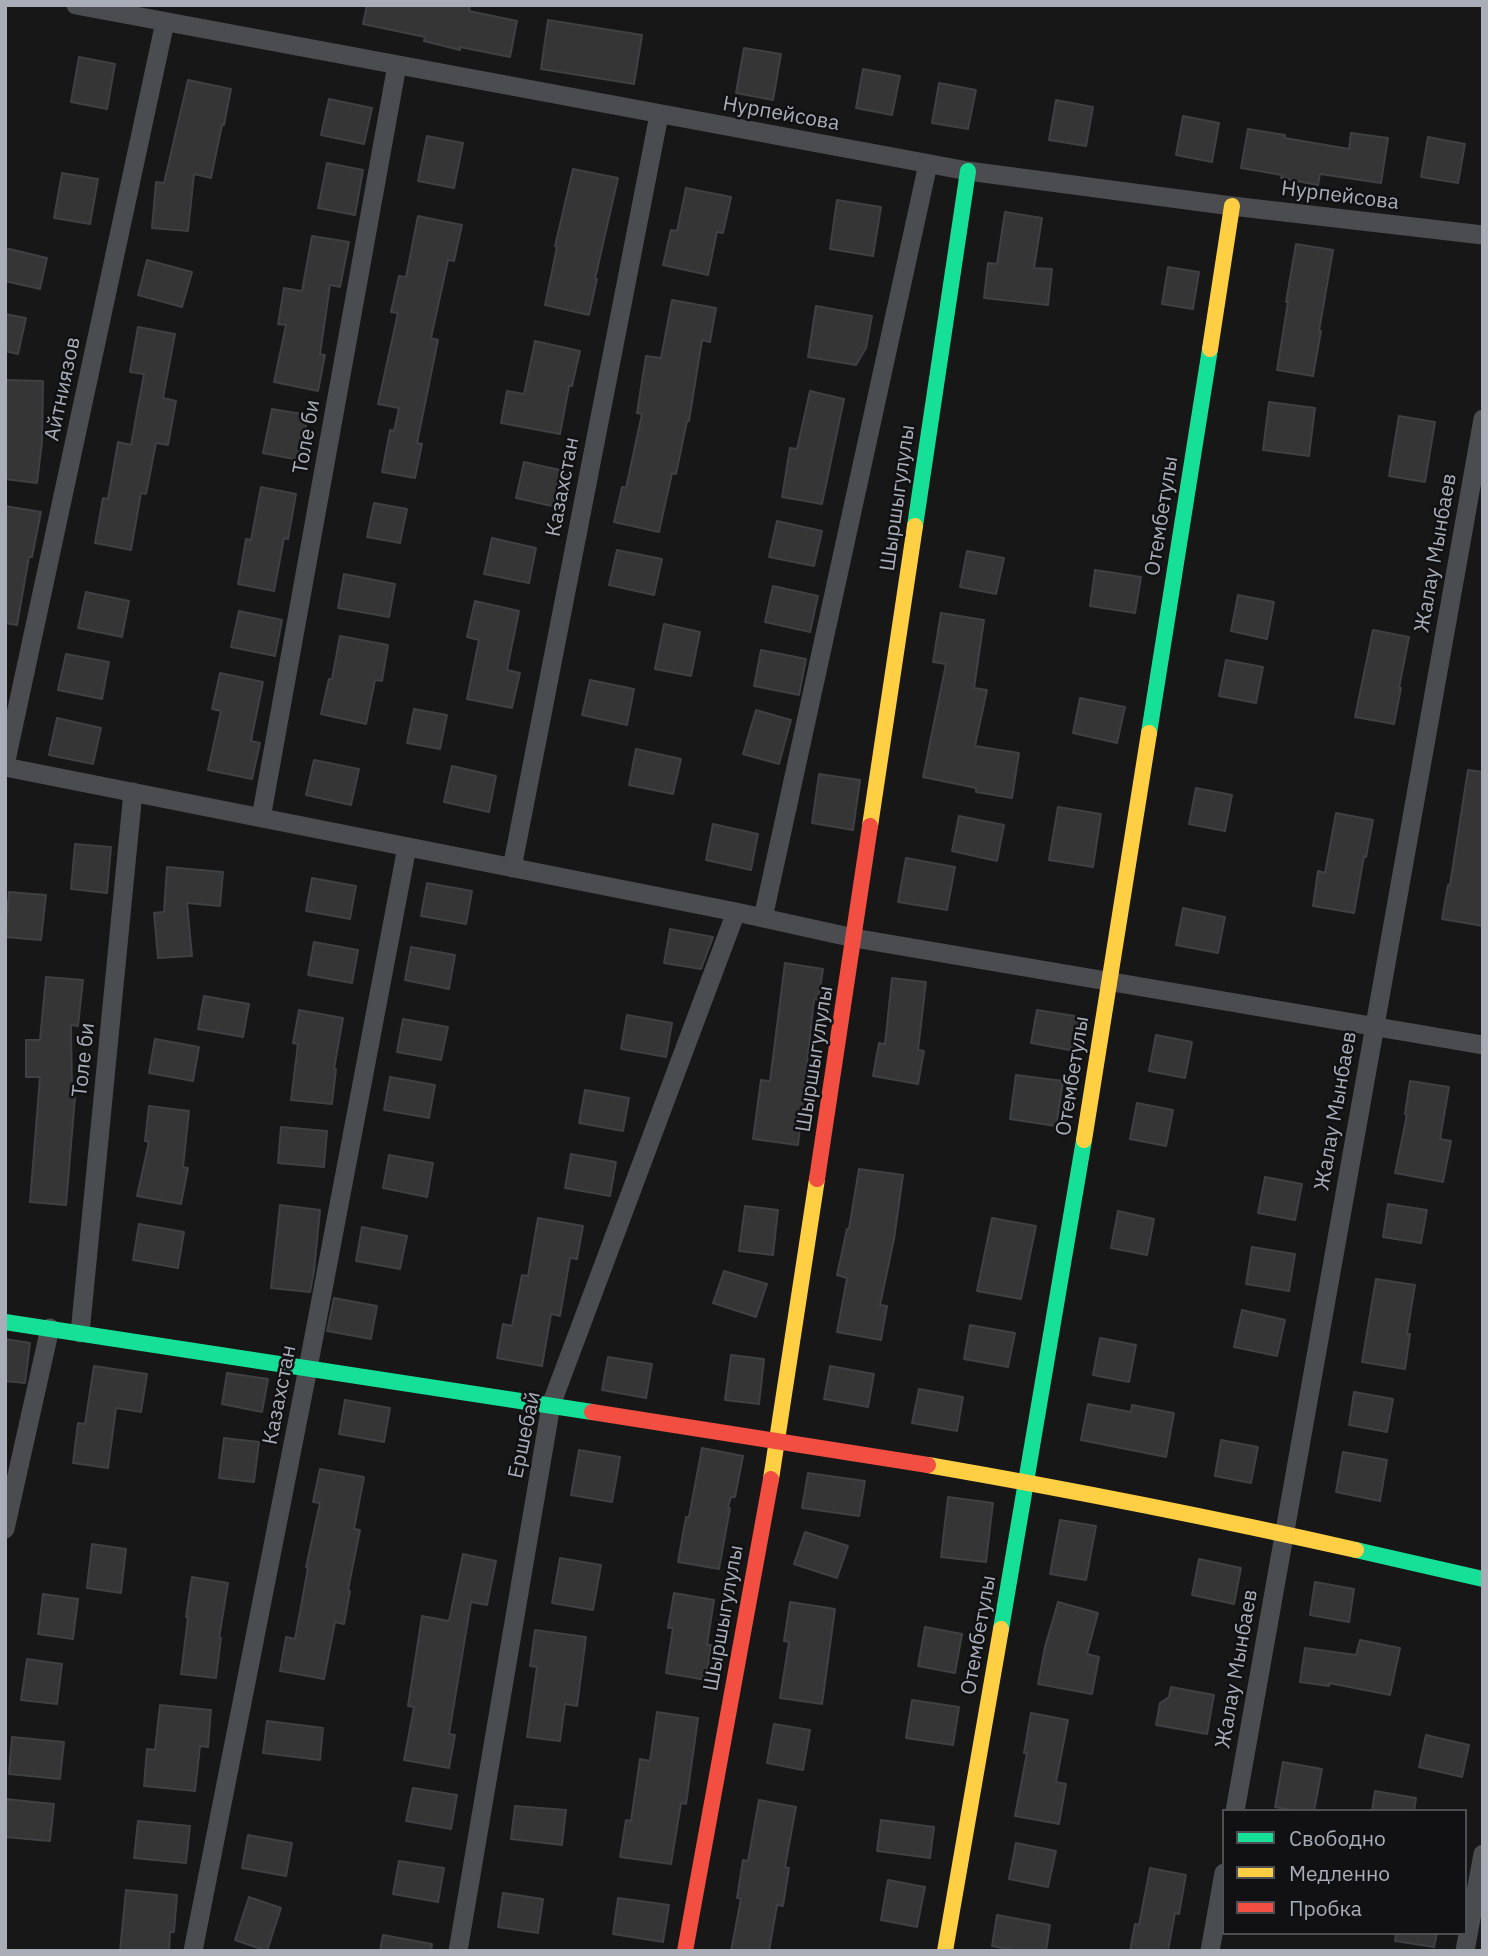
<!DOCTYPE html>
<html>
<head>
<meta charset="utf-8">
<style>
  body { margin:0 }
  #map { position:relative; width:1488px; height:1956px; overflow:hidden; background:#171717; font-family:"IBM Plex Sans",sans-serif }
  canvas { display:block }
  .frame { position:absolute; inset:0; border:7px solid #a8adb8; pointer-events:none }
  .legend { position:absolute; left:1222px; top:1809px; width:245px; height:126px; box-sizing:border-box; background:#111113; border:2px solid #4d4f55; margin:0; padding:9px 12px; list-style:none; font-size:21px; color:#a8adb8 }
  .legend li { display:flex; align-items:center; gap:14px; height:35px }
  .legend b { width:35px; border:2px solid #4d4f55 }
</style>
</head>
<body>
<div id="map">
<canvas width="1488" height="1956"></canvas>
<div class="frame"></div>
<ul class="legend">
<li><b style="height:9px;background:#16e098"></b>Свободно</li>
<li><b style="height:9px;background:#ffcf43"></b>Медленно</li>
<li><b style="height:9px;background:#f24e42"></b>Пробка</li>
</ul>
</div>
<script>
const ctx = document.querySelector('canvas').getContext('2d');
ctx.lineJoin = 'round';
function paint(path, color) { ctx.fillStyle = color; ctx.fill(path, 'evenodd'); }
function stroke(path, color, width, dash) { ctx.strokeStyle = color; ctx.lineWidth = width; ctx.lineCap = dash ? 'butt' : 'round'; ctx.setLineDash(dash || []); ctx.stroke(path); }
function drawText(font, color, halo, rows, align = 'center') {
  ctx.font = font + ' "IBM Plex Sans",sans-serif'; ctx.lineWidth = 5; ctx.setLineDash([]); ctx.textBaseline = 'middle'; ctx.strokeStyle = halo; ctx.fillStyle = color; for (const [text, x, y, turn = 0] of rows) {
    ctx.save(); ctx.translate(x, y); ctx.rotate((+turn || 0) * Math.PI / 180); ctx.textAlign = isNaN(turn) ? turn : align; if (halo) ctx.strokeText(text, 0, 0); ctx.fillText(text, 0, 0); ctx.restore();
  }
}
const building = new Path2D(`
  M 367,5 L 470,5 L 469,11 L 517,21 L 510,57 L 460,47 L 460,50 L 424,41 L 425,37 L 363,24 Z
  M 548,20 L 642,35 L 634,84 L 541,69 Z
  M 744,48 L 781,54 L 773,100 L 736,93 Z
  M 79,57 L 115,64 L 107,109 L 71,102 Z
  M 863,69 L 900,76 L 892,115 L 856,108 Z
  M 188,80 L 231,89 L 224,125 L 222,125 L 211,178 L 194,174 L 188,231 L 152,228 L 156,182 L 164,183 Z
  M 939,83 L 976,90 L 968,129 L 932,123 Z
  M 329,99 L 372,108 L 364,144 L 321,135 Z
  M 1056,100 L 1093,107 L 1086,146 L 1049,140 Z
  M 1183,116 L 1219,123 L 1212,162 L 1176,155 Z
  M 1248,129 L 1285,135 L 1285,138 L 1349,149 L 1351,133 L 1388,138 L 1381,183 L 1320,174 L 1318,185 L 1281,178 L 1282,175 L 1241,168 Z
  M 427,136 L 463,143 L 454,188 L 418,181 Z
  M 1428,137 L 1465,144 L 1458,183 L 1421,177 Z
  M 327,163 L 363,170 L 355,215 L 318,208 Z
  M 573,169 L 618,178 L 595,279 L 597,279 L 589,315 L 545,305 L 557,247 L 555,246 Z
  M 62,173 L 98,179 L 90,224 L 54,218 Z
  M 686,188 L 731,197 L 723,233 L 717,232 L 708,275 L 663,265 L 671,230 L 677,231 Z
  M 837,200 L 881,207 L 873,256 L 830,249 Z
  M 1005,212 L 1042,218 L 1034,268 L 1052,269 L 1048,305 L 984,298 L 988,263 L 997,264 Z
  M 418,216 L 462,225 L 454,261 L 448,260 L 431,338 L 438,340 L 417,443 L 422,444 L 415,478 L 382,472 L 390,430 L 394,431 L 399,408 L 378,404 L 398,313 L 391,312 L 399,276 L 406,277 Z
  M 312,236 L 349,242 L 340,287 L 330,285 L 320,354 L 325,355 L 318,391 L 274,382 L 286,325 L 278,324 L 284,288 L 302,291 Z
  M 1296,244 L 1333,250 L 1319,331 L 1321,331 L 1313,376 L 1277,370 L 1288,302 L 1286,302 Z
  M 5,248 L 47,258 L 40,289 L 5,281 Z
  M 147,260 L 192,272 L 182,307 L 138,295 Z
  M 1168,267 L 1199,272 L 1193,309 L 1162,304 Z
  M 672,300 L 716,308 L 710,342 L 702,340 L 689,421 L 687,421 L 676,474 L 672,473 L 659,532 L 614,522 L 622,487 L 626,488 L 642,414 L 637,413 L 646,356 L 661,358 Z
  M 816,306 L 872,316 L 866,348 L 856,365 L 808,357 Z
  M 5,314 L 26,318 L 18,354 L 5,351 Z
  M 138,327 L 175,334 L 163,398 L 176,401 L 168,445 L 156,443 L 146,494 L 141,493 L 131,550 L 95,543 L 103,498 L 108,499 L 118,442 L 131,445 L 144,374 L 130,372 Z
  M 535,341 L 580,351 L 572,386 L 569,386 L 560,434 L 501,423 L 507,391 L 524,394 Z
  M 6,380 L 43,381 L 42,442 L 37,483 L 5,479 Z
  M 810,391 L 844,399 L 822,504 L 782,497 L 790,448 L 797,449 Z
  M 1269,402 L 1315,408 L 1309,456 L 1263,450 Z
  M 272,409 L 308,415 L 299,460 L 263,453 Z
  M 1399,416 L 1435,422 L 1425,482 L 1389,476 Z
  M 524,462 L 569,472 L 561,508 L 516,498 Z
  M 261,487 L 296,494 L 288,539 L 284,538 L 274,591 L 238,584 L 246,539 L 251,540 Z
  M 374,503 L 407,509 L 400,543 L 367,537 Z
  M 5,506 L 41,512 L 32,557 L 29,557 L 17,625 L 5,623 Z
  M 777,521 L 822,531 L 814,566 L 769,557 Z
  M 492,538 L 536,548 L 529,583 L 484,574 Z
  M 617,550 L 662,559 L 654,595 L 609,585 Z
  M 967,551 L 1004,558 L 996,594 L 960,587 Z
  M 1095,570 L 1141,577 L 1135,613 L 1090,606 Z
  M 344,574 L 395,584 L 389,617 L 338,608 Z
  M 773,586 L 818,596 L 810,632 L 765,622 Z
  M 86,592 L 129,601 L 122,637 L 78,628 Z
  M 1238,595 L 1274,602 L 1267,639 L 1231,631 Z
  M 475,601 L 519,611 L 507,670 L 520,673 L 512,708 L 467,699 L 479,640 L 467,637 Z
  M 239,611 L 282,620 L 275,656 L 231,647 Z
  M 941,613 L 984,620 L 974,688 L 987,690 L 975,746 L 1019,753 L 1012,798 L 976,792 L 976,788 L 923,777 L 946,664 L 933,662 Z
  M 664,624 L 700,632 L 691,676 L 655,669 Z
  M 1373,630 L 1409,637 L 1399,688 L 1401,688 L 1394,724 L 1355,717 Z
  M 340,636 L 388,645 L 382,681 L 375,680 L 366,724 L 321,714 L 329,679 L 332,679 Z
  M 761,650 L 806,659 L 799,695 L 754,686 Z
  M 66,654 L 109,662 L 102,699 L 58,690 Z
  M 1226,660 L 1263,667 L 1256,703 L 1219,696 Z
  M 220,673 L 263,682 L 251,741 L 260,743 L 252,779 L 208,770 L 221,711 L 212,709 Z
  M 590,680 L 634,689 L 627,725 L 582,715 Z
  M 1080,698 L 1125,707 L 1117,743 L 1073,733 Z
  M 414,709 L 447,715 L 440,749 L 407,743 Z
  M 756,710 L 791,720 L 779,764 L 743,754 Z
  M 57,718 L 101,728 L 93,764 L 49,755 Z
  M 636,749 L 681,759 L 673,794 L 629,785 Z
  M 314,760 L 359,769 L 351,805 L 306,795 Z
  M 452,766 L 496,776 L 489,812 L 444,802 Z
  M 1468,770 L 1483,772 L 1483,926 L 1442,919 L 1448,885 L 1450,885 Z
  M 819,774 L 860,780 L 853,830 L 812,823 Z
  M 1196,788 L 1232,795 L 1225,831 L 1189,824 Z
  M 1058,807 L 1101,814 L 1093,867 L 1049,860 Z
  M 1336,813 L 1373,820 L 1366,857 L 1364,856 L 1354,913 L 1313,906 L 1318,871 L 1325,873 Z
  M 959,816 L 1004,825 L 997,861 L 952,851 Z
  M 713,824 L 758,834 L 751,870 L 706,860 Z
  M 75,844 L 111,847 L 107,893 L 71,889 Z
  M 906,858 L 955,867 L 947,910 L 898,902 Z
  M 167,867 L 223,872 L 220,906 L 187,903 L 192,956 L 158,958 L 154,913 L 164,912 Z
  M 312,878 L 356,886 L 350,919 L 306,911 Z
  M 427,883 L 472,891 L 466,924 L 421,916 Z
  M 9,892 L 46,895 L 41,940 L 5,937 Z
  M 1183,908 L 1225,917 L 1218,953 L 1176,945 Z
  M 670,929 L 713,937 L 701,969 L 664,963 Z
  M 314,942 L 358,950 L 352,983 L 308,975 Z
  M 411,947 L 455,955 L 449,989 L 405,980 Z
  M 785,963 L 823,969 L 818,1000 L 814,999 L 798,1145 L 753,1139 L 761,1080 L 770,1081 Z
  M 46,977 L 83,980 L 78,1026 L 71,1025 L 72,1096 L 75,1097 L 66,1205 L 30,1202 L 40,1077 L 26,1077 L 26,1040 L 40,1040 Z
  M 892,978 L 926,982 L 918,1050 L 924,1051 L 918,1084 L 873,1076 L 879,1043 L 885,1044 Z
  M 204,996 L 249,1004 L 243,1037 L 198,1029 Z
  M 299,1010 L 343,1018 L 334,1069 L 336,1069 L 332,1104 L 291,1100 L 298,1044 L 293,1043 Z
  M 1037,1010 L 1081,1017 L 1075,1051 L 1031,1043 Z
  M 627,1015 L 672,1023 L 666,1057 L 621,1049 Z
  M 403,1019 L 448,1027 L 441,1060 L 397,1052 Z
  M 1156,1035 L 1192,1042 L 1185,1078 L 1149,1071 Z
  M 155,1039 L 199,1047 L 193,1081 L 149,1073 Z
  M 1016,1075 L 1063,1081 L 1056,1126 L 1010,1119 Z
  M 390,1077 L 435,1085 L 429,1118 L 384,1110 Z
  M 1410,1081 L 1449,1087 L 1440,1139 L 1451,1141 L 1443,1182 L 1395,1173 L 1407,1115 L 1405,1114 Z
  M 585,1090 L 629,1098 L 623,1131 L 579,1123 Z
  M 1137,1103 L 1173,1110 L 1166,1146 L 1130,1139 Z
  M 149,1106 L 189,1111 L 183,1167 L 188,1168 L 181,1204 L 137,1196 L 149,1142 L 145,1141 Z
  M 281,1127 L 327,1131 L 324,1167 L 278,1163 Z
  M 571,1154 L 616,1162 L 610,1196 L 565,1188 Z
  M 389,1155 L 433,1163 L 427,1197 L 383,1188 Z
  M 859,1169 L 903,1175 L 894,1239 L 880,1305 L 887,1306 L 881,1340 L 837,1332 L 847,1278 L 837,1275 L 847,1229 L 849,1229 Z
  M 1265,1177 L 1302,1184 L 1295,1220 L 1258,1213 Z
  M 1388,1204 L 1427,1210 L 1421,1243 L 1383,1237 Z
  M 280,1205 L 320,1210 L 314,1271 L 310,1292 L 271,1288 Z
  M 745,1206 L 778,1210 L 773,1255 L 739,1251 Z
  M 1118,1211 L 1154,1219 L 1147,1255 L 1111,1248 Z
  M 538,1218 L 583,1226 L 577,1259 L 570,1258 L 560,1316 L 551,1314 L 542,1366 L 497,1358 L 503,1324 L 512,1326 L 522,1275 L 528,1276 Z
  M 992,1218 L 1036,1226 L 1021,1299 L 977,1291 Z
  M 139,1224 L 184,1232 L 178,1268 L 133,1260 Z
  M 362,1227 L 407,1236 L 400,1269 L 356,1261 Z
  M 1252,1247 L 1295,1254 L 1289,1291 L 1246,1284 Z
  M 724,1271 L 767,1284 L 756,1317 L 713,1303 Z
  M 1376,1279 L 1415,1285 L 1407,1334 L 1410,1334 L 1405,1369 L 1362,1362 Z
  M 334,1298 L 377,1306 L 371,1339 L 327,1331 Z
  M 1242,1310 L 1285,1320 L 1277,1356 L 1234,1347 Z
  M 970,1325 L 1015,1333 L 1008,1367 L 964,1359 Z
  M 1100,1338 L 1136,1345 L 1129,1382 L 1093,1375 Z
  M 5,1339 L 30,1343 L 25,1383 L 5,1381 Z
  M 731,1355 L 764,1359 L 759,1404 L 725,1400 Z
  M 608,1357 L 652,1364 L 646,1398 L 602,1390 Z
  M 94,1366 L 147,1374 L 141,1412 L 116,1408 L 108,1468 L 73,1463 L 78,1423 L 85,1424 Z
  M 830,1366 L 874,1374 L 868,1407 L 824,1399 Z
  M 227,1373 L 268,1379 L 262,1412 L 222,1404 Z
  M 919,1389 L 963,1397 L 957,1431 L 912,1423 Z
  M 1354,1392 L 1393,1399 L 1387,1432 L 1349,1425 Z
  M 345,1400 L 390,1408 L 384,1442 L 339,1434 Z
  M 1088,1404 L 1131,1412 L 1132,1405 L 1174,1413 L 1166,1457 L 1081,1440 Z
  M 224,1438 L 259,1442 L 254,1482 L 219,1478 Z
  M 1221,1440 L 1258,1447 L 1251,1483 L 1215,1476 Z
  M 702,1448 L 743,1456 L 735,1497 L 731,1497 L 728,1507 L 730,1508 L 719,1569 L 678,1562 L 686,1517 L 689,1517 Z
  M 579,1450 L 620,1457 L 612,1502 L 571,1495 Z
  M 1343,1452 L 1387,1460 L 1380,1501 L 1336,1492 Z
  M 320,1469 L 364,1477 L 354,1529 L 360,1530 L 348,1590 L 350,1591 L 344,1624 L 335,1622 L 324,1679 L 280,1671 L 286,1637 L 295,1639 L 308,1568 L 306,1567 L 320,1503 L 313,1502 Z
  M 808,1473 L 865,1481 L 859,1516 L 802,1508 Z
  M 948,1497 L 993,1503 L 986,1562 L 941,1557 Z
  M 1060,1520 L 1096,1526 L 1086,1580 L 1050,1574 Z
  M 805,1532 L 848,1546 L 837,1578 L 794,1564 Z
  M 92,1544 L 126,1549 L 121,1593 L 87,1588 Z
  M 463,1554 L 496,1561 L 487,1605 L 471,1602 L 449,1734 L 455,1735 L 449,1768 L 404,1760 L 414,1707 L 408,1706 L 422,1616 L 449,1621 Z
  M 560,1558 L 601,1565 L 593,1610 L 552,1603 Z
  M 1199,1559 L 1241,1568 L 1234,1604 L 1192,1595 Z
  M 192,1577 L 228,1583 L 219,1638 L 221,1638 L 216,1678 L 181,1674 L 188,1617 L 186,1617 Z
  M 1315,1582 L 1354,1589 L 1349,1622 L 1310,1615 Z
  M 674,1593 L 714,1600 L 707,1645 L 711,1645 L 706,1680 L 666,1673 L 673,1628 L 668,1628 Z
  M 43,1594 L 78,1599 L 73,1639 L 38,1634 Z
  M 790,1602 L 835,1609 L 822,1704 L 780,1698 L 789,1642 L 784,1641 Z
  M 1058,1602 L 1098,1613 L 1087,1654 L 1099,1657 L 1092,1694 L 1038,1684 L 1045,1647 Z
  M 925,1627 L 962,1634 L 955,1673 L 918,1666 Z
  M 535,1630 L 586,1637 L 577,1706 L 565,1704 L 560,1741 L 527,1737 L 537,1667 L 530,1666 Z
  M 1360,1640 L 1400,1648 L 1390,1695 L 1329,1683 L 1329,1686 L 1300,1682 L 1305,1648 L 1356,1655 Z
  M 27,1659 L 62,1664 L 57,1704 L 21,1700 Z
  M 1171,1687 L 1214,1695 L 1207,1734 L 1156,1725 L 1160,1703 L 1169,1697 Z
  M 912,1700 L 959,1707 L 953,1745 L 906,1738 Z
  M 160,1705 L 211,1710 L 208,1747 L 200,1746 L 195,1791 L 144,1786 L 147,1749 L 155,1750 Z
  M 657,1712 L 698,1718 L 686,1804 L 681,1803 L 671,1864 L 620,1857 L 626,1820 L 631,1821 L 640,1759 L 650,1761 Z
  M 1031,1713 L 1068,1720 L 1056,1782 L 1066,1784 L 1059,1824 L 1015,1816 L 1027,1753 L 1024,1753 Z
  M 267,1721 L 323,1728 L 320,1760 L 263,1753 Z
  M 774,1724 L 810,1730 L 803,1770 L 767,1763 Z
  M 1426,1735 L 1469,1745 L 1462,1777 L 1419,1767 Z
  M 12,1737 L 64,1742 L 60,1779 L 9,1774 Z
  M 1283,1762 L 1322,1769 L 1314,1811 L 1297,1811 L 1275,1807 Z
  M 413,1788 L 457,1795 L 451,1829 L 406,1821 Z
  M 1375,1791 L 1416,1798 L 1414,1811 L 1372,1811 Z
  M 5,1799 L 54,1804 L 50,1841 L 5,1837 Z
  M 759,1800 L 796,1807 L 785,1867 L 789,1868 L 783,1906 L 777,1905 L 769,1951 L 731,1951 L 741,1899 L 737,1898 L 743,1860 L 748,1861 Z
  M 515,1806 L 566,1810 L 562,1845 L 511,1839 Z
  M 881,1820 L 934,1827 L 930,1858 L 877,1851 Z
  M 138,1821 L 190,1826 L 186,1863 L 134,1858 Z
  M 248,1835 L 292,1843 L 286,1876 L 242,1868 Z
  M 1016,1843 L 1056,1851 L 1048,1887 L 1009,1879 Z
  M 399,1861 L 444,1868 L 438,1902 L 393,1894 Z
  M 1150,1868 L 1186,1875 L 1179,1914 L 1175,1913 L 1168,1951 L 1130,1951 L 1135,1924 L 1139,1925 Z
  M 888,1880 L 925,1887 L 917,1927 L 881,1920 Z
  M 126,1890 L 177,1895 L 174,1932 L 170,1932 L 169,1951 L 120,1951 Z
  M 503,1893 L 543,1899 L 538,1933 L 498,1927 Z
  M 249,1897 L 281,1908 L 267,1951 L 235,1940 Z
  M 618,1898 L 669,1905 L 663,1942 L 613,1934 Z
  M 997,1915 L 1050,1925 L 1046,1951 L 1019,1951 L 992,1946 Z
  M 1396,1933 L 1437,1933 L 1434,1947 L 1395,1941 Z
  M 383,1935 L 432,1944 L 431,1951 L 380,1951 Z`);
const street = new Path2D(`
  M 76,5 L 968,171 L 1232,206 L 1483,235
  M 5,765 L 165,22
  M 5,767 L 736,912 L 854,938 L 1483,1045
  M 261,818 L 397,65
  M 512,868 L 659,115
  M 763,918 L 928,164
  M 80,1333 L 133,792
  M 5,1529 L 50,1328
  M 1235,1811 L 1483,419
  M 193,1951 L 308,1368 L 407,847
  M 458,1951 L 551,1405 L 736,912
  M 1210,1951 L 1224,1873
  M 1465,1951 L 1483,1854`);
const fast = new Path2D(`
  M 915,526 L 968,171
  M 1149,733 L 1210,349
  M 5,1322 L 592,1412
  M 1356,1550 L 1483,1579
  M 1001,1629 L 1084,1140`);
const slow = new Path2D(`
  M 1210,349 L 1232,206
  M 870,826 L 915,526
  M 1084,1140 L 1149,733
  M 928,1465 C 1072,1490 1214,1518 1356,1550
  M 771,1479 L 817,1179
  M 945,1951 L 1001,1629`);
const jam = new Path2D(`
  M 817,1179 L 870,826
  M 592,1412 L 928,1465
  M 685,1951 L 771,1479`);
const streetNames = [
  ["Нурпейсова",781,114,10],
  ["Нурпейсова",1340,196,7],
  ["Айтниязов",63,389,-78],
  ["Толе би",307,437,-80],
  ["Казахстан",563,487,-79],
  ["Шыршыгулулы",898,498,-82],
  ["Отембетулы",1162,516,-81],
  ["Жалау Мынбаев",1436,553,-80],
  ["Шыршыгулулы",815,1059,-81],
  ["Толе би",84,1060,-84],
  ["Отембетулы",1073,1076,-81],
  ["Жалау Мынбаев",1336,1111,-80],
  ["Казахстан",280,1395,-79],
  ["Ершебай",525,1435,-78],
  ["Шыршыгулулы",724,1618,-80],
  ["Отембетулы",979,1635,-80],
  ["Жалау Мынбаев",1237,1669,-80]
];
paint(building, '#353536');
stroke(building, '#3f4043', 2);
stroke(street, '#4b4c50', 19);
stroke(fast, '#16e098', 16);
stroke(slow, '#ffcf43', 16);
stroke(jam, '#f24e42', 16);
drawText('21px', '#a8adb8', '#111113', streetNames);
</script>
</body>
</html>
